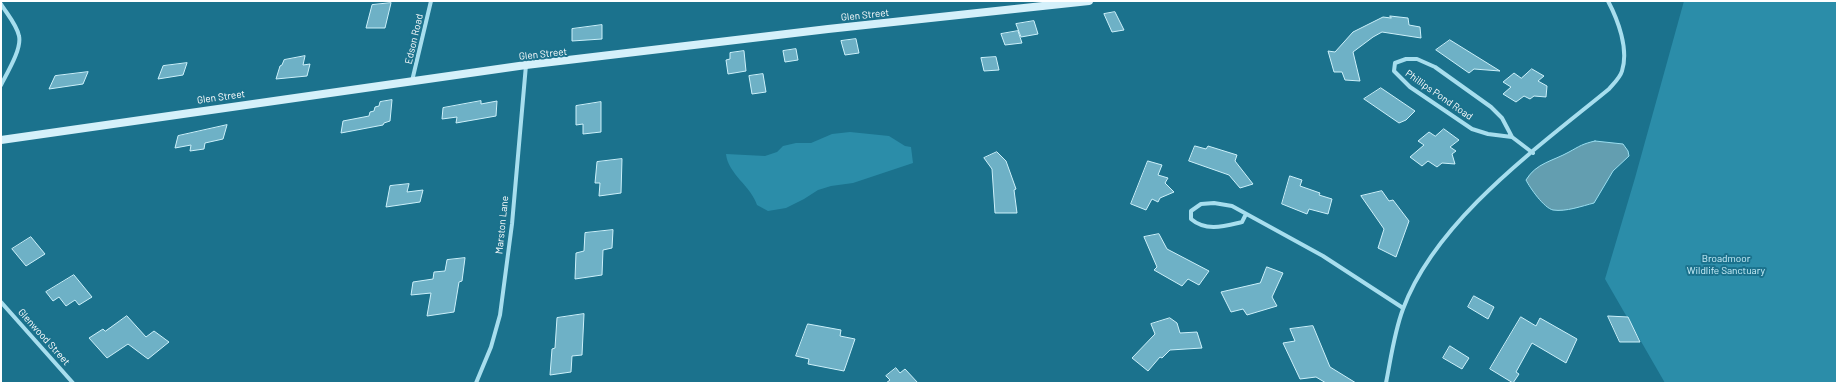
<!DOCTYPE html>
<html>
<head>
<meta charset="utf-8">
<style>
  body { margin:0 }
  #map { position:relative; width:1838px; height:384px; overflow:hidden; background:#1b728d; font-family:Barlow,sans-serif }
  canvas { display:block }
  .frame { position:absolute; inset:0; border:2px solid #fff; pointer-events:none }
</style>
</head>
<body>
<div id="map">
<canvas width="1838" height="384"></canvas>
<div class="frame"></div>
</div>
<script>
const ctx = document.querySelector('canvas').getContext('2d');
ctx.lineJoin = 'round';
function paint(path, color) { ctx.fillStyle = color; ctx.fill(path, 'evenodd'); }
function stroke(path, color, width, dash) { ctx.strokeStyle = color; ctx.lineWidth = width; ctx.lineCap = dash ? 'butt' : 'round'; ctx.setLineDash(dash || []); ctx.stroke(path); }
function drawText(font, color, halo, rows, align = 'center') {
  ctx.font = font + ' Barlow,sans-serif'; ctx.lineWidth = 4; ctx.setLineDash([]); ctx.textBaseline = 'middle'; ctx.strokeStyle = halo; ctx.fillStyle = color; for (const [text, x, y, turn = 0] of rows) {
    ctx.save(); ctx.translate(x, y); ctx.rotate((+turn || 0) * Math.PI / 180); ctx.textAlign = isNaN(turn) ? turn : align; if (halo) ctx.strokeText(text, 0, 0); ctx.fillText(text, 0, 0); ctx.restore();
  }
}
const green = new Path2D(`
  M 1684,1 L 1837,1 L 1837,383 L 1665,383 L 1605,279 L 1635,178 Z
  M 850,132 L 889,136 L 905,146 L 911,147 L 913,163 L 853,183 L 831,186 L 818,190 L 804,199 L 786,208 L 768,211 L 757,205 C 751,186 728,174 726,154 L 765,156 L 777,152 L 783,146 L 796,143 L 811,143 L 832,134 Z`);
const water = new Path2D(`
  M 1595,141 L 1623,144 L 1628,151 L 1629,156 L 1613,171 L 1594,203 C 1582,206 1566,212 1553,210 C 1544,208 1530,188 1526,180 C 1536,163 1553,161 1569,152 C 1580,146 1582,144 1595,141 Z`);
const building = new Path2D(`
  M 391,3 L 385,28 L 366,28 L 372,5 Z
  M 1115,12 L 1124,30 L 1112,32 L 1104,14 Z
  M 1390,16 L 1408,18 L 1409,25 L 1420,27 L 1421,38 L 1382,32 L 1373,37 L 1353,52 L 1360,81 L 1345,80 L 1342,72 L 1334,72 L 1328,51 L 1335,52 L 1353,32 L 1383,17 L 1391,18 Z
  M 1034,21 L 1038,34 L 1021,37 L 1016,24 Z
  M 602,25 L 602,39 L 572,41 L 572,29 Z
  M 1018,31 L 1022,43 L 1005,45 L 1001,34 Z
  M 856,39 L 859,53 L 845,55 L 841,41 Z
  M 1450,40 L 1500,71 L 1474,69 L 1469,73 L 1436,50 Z
  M 796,49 L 798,60 L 785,62 L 783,51 Z
  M 744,51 L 746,71 L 728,74 L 726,60 L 730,59 L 730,53 Z
  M 305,56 L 303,65 L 310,64 L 307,76 L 276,79 L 280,66 L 282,65 L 284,60 Z
  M 996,57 L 999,70 L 984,71 L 981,58 Z
  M 187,63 L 183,75 L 158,79 L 163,66 Z
  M 1532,69 L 1544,76 L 1538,81 L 1547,86 L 1546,97 L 1534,96 L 1530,99 L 1524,96 L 1516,102 L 1503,94 L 1511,87 L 1503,82 L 1514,73 L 1521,78 Z
  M 88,72 L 83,84 L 49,89 L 55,76 Z
  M 763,74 L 766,92 L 752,94 L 749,76 Z
  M 1381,88 L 1415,111 L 1406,120 L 1399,123 L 1364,99 Z
  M 392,100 L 390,121 L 384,123 L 383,125 L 341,133 L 343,121 L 369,116 L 370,112 L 374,111 L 375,107 L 379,106 L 380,102 Z
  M 481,101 L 481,104 L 497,101 L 496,116 L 456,123 L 457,117 L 442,119 L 443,108 Z
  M 601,102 L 601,132 L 583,134 L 583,124 L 576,125 L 576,106 Z
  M 227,125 L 223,139 L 205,143 L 204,149 L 190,151 L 191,145 L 175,148 L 178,136 Z
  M 1444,129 L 1459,140 L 1450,147 L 1456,151 L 1452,154 L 1455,164 L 1442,163 L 1437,167 L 1428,161 L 1422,166 L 1410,157 L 1424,145 L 1418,141 L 1429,132 L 1435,136 Z
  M 1195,146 L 1206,149 L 1208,146 L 1237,155 L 1235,161 L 1253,184 L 1240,188 L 1229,175 L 1189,161 Z
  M 997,152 L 1006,161 L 1016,189 L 1014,190 L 1017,213 L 995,213 L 992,169 L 984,158 Z
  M 622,159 L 621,193 L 599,196 L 600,183 L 595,183 L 597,162 Z
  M 1148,161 L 1162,165 L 1158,175 L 1168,178 L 1165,183 L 1174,192 L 1160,198 L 1158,202 L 1152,199 L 1146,210 L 1131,204 Z
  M 1290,176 L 1302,180 L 1300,186 L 1320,193 L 1319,195 L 1332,199 L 1328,214 L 1309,209 L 1307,214 L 1282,204 Z
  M 409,184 L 407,192 L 423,190 L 420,202 L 386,207 L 390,186 Z
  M 1382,191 L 1389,201 L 1393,200 L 1409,221 L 1396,257 L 1378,248 L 1384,229 L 1361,196 Z
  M 613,230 L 612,248 L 603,250 L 602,275 L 575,279 L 576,253 L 584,251 L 585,233 Z
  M 1159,234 L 1167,249 L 1209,271 L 1199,285 L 1188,279 L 1182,286 L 1154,270 L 1157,267 L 1144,237 Z
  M 31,237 L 45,254 L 26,266 L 12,249 Z
  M 465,258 L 462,281 L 459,282 L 454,312 L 427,316 L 431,293 L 411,295 L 413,282 L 433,279 L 434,272 L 445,271 L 447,260 Z
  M 1267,267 L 1283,273 L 1272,297 L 1277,306 L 1247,315 L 1243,309 L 1231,312 L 1221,292 L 1260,283 Z
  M 74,275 L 92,297 L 79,305 L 75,300 L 66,306 L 59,297 L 53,301 L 46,292 Z
  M 1474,296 L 1494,307 L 1488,319 L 1468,307 Z
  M 584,314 L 582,355 L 572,356 L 571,372 L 550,375 L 552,349 L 555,348 L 557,318 Z
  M 127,316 L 146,337 L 154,331 L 169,342 L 148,359 L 128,344 L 107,358 L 89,338 L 103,329 L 105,331 Z
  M 1608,316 L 1628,317 L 1640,342 L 1620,342 Z
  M 1521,317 L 1536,326 L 1540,318 L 1577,339 L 1566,363 L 1532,343 L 1516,372 L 1519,374 L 1513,383 L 1490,369 Z
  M 1170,318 L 1177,323 L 1180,333 L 1197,332 L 1202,348 L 1170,350 L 1162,358 L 1160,357 L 1148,371 L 1132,358 L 1155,334 L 1151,324 Z
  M 808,324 L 841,330 L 840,336 L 855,339 L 844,371 L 808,364 L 809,359 L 796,356 Z
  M 1313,326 L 1330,367 L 1356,383 L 1326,383 L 1316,377 L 1300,379 L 1283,343 L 1295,341 L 1290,329 Z
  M 1450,346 L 1469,358 L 1462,369 L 1443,358 Z
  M 896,368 L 900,373 L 905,369 L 918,383 L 886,383 L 890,380 L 886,376 Z`);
const street = new Path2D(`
  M 1,4 C 7,14 17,25 19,36 C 22,49 7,73 1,85
  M 1406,59 L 1417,59 L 1435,67 L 1491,107 L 1502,118 L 1512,137 L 1488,134 L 1472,129 L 1410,87 L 1394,71 L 1395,63 Z
  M 412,81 L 431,1
  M 1512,137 L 1533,153
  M 1246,214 L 1242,222 C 1225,226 1206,232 1191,219 L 1191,211 L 1201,204 L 1214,203 L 1232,206 L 1323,256 L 1403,308
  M 1,302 L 73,383
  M 476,383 L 491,347 L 500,315 L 512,224 L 526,65
  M 1386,383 C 1391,358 1394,333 1403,309 C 1436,220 1537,148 1609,89 C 1613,84 1620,78 1622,71 C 1629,49 1618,20 1608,1`);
const secondary = new Path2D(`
  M 1,140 L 526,65 L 828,29 L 1089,1`);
const streetNames = [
  ["Glen Street",865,15,-6],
  ["Edson Road",414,39,-77],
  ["Glen Street",543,54,-6],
  ["Phillips Pond Road",1439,95,35],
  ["Glen Street",221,97,-8],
  ["Marston Lane",502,225,-84],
  ["Glenwood Street",44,337,48]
];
const parkNames = [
  ["Broadmoor",1726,259],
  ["Wildlife Sanctuary",1726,271]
];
paint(green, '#2b8da9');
paint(water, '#639eb0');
stroke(water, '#9adef0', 1);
paint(building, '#6eb1c6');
stroke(building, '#ccf0fa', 1);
stroke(street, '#a7deee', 4);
stroke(secondary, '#d4f0fa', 8);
drawText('10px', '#fff', '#1b728d', streetNames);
drawText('10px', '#ccf0fa', '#1b728d', parkNames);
</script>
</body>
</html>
